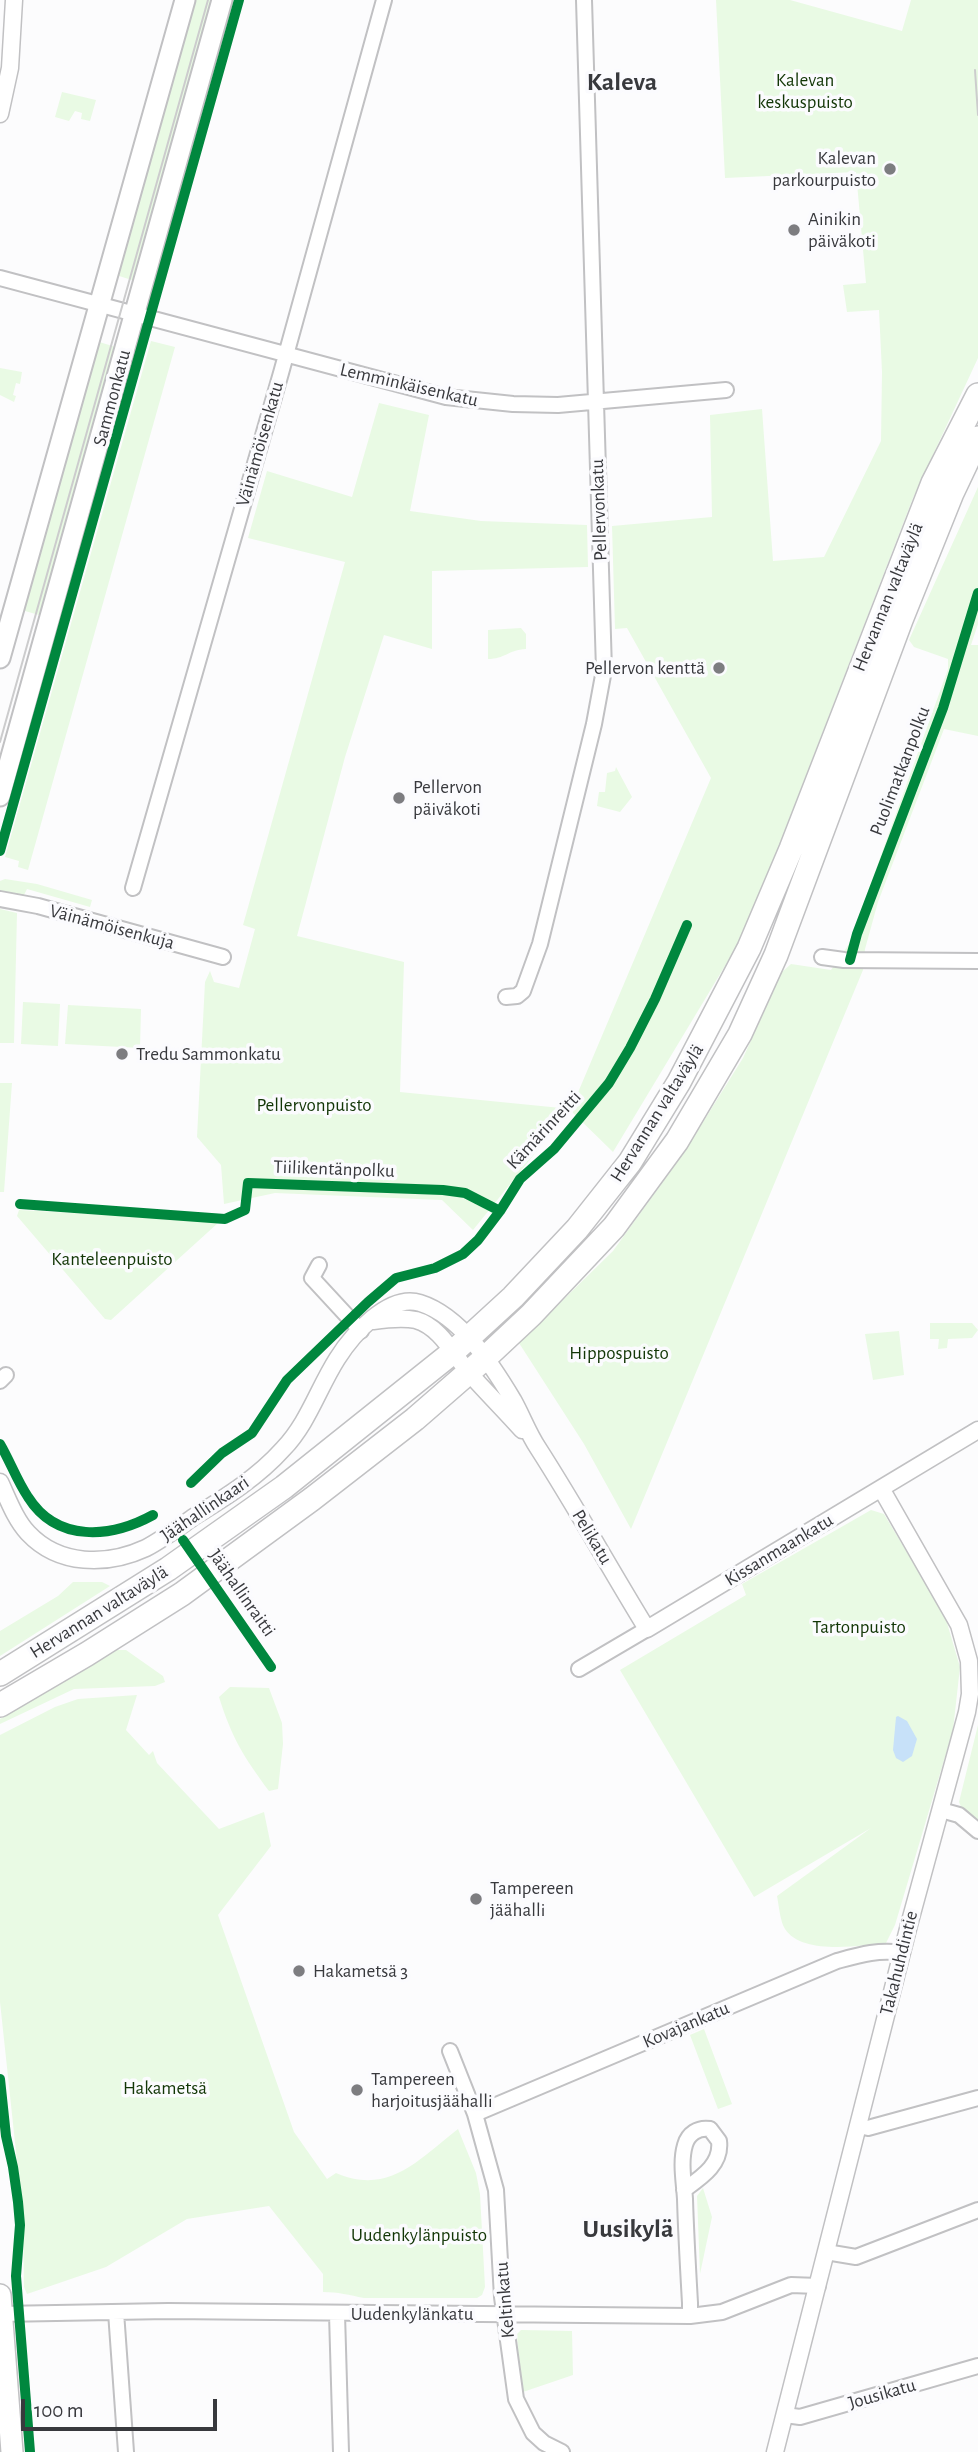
<!DOCTYPE html>
<html>
<head>
<meta charset="utf-8">
<style>
  body { margin:0 }
  #map { position:relative; width:978px; height:2452px; overflow:hidden; background:#fcfcfd; font-family:"Alegreya Sans",sans-serif }
  canvas { display:block }
  .scale { position:absolute; left:21px; top:2399px; width:196px; height:32px; box-sizing:border-box; border:4px solid #38393d; border-top:0; padding-left:9px; font-size:21px; line-height:24px; white-space:nowrap; color:#38393d; -webkit-text-stroke:5px #fbfbfe; paint-order:stroke }
</style>
</head>
<body>
<div id="map">
<canvas width="978" height="2452"></canvas>
<div class="scale">100 m</div>
</div>
<script>
const ctx = document.querySelector('canvas').getContext('2d');
ctx.lineJoin = 'round';
function paint(path, color) { ctx.fillStyle = color; ctx.fill(path, 'evenodd'); }
function stroke(path, color, width, dash) { ctx.strokeStyle = color; ctx.lineWidth = width; ctx.lineCap = dash ? 'butt' : 'round'; ctx.setLineDash(dash || []); ctx.stroke(path); }
function drawText(font, color, halo, rows, align = 'center') {
  ctx.font = font + ' "Alegreya Sans",sans-serif'; ctx.lineWidth = 7; ctx.setLineDash([]); ctx.textBaseline = 'middle'; ctx.strokeStyle = halo; ctx.fillStyle = color; for (const [text, x, y, turn = 0] of rows) {
    ctx.save(); ctx.translate(x, y); ctx.rotate((+turn || 0) * Math.PI / 180); ctx.textAlign = isNaN(turn) ? turn : align; if (halo) ctx.strokeText(text, 0, 0); ctx.fillText(text, 0, 0); ctx.restore();
  }
}
const green = new Path2D(`
  M 190,0 L 218,0 L 138,282 L 116,275 Z
  M 716,0 L 790,0 L 902,31 L 911,0 L 978,0 L 978,358 L 913,498 L 746,931 L 613,1152 L 570,1110 L 473,1230 L 442,1200 L 275,1193 L 224,1204 L 221,1165 L 197,1137 L 205,982 L 210,971 L 214,982 L 239,988 L 255,929 L 243,925 L 345,562 L 248,538 L 267,471 L 352,497 L 379,403 L 429,415 L 410,511 L 481,521 L 587,525 L 588,567 L 432,571 L 432,649 L 384,635 L 345,757 L 297,936 L 404,962 L 400,1092 L 571,1109 L 711,778 L 627,628 L 615,629 L 612,526 L 712,517 L 710,415 L 762,409 L 773,561 L 824,557 L 881,441 L 882,372 L 879,310 L 847,312 L 843,285 L 866,283 L 856,172 L 725,178 Z
  M 62,92 L 96,100 L 90,121 L 81,119 L 82,113 L 75,111 L 69,121 L 55,117 Z
  M 96,341 L 119,348 L 46,617 L 18,609 Z
  M 151,341 L 175,347 L 28,870 L 18,867 L 19,861 L 5,857 Z
  M 0,368 L 22,372 L 20,384 L 16,383 L 13,395 L 16,396 L 14,402 L 0,395 Z
  M 978,487 L 978,624 L 971,645 L 978,645 L 978,736 L 944,729 L 878,902 L 865,949 L 863,970 L 631,1529 L 584,1444 L 519,1343 L 613,1251 L 683,1154 L 743,1058 L 782,972 L 791,964 L 831,970 L 849,944 L 948,669 L 948,659 L 914,647 L 909,640 Z
  M 521,628 L 526,634 L 526,649 C 508,650 505,659 488,659 L 488,630 Z
  M 616,767 L 632,797 L 620,812 L 597,806 L 599,792 L 605,792 L 607,773 L 615,771 Z
  M 5,879 L 37,884 L 92,900 L 90,907 L 27,889 L 24,895 L 0,891 L 0,881 Z
  M 0,909 L 17,913 L 14,1043 L 0,1043 Z
  M 23,1002 L 60,1004 L 58,1046 L 21,1044 Z
  M 68,1005 L 141,1009 L 140,1048 L 65,1044 Z
  M 0,1083 L 12,1083 L 4,1192 L 0,1192 Z
  M 19,1210 L 218,1221 L 218,1223 L 111,1320 L 105,1319 L 17,1216 Z
  M 930,1323 L 972,1323 L 978,1330 L 972,1338 L 948,1339 L 947,1348 L 938,1349 L 939,1339 L 930,1339 Z
  M 899,1331 L 904,1375 L 873,1380 L 865,1334 Z
  M 871,1510 L 884,1514 L 945,1616 L 960,1667 L 953,1730 L 895,1925 L 886,1943 C 858,1946 802,1955 785,1929 C 780,1921 779,1906 777,1896 L 871,1828 L 754,1897 L 620,1670 L 746,1595 L 742,1584 Z
  M 73,1582 L 102,1582 L 110,1586 L 0,1656 L 0,1631 L 58,1596 Z
  M 116,1650 L 126,1650 L 163,1676 L 165,1682 L 155,1686 L 74,1689 L 0,1724 L 0,1719 Z
  M 230,1687 L 269,1688 L 282,1723 L 283,1744 L 278,1789 L 269,1791 C 243,1756 232,1738 219,1697 Z
  M 137,1695 L 126,1730 L 149,1755 L 153,1751 L 157,1763 L 219,1829 L 264,1812 L 271,1846 L 218,1915 L 294,2132 L 327,2179 L 336,2173 C 389,2196 419,2159 458,2129 L 476,2173 L 480,2194 L 485,2287 L 482,2295 L 477,2298 L 364,2298 C 349,2295 338,2292 323,2292 L 323,2274 L 269,2206 L 187,2219 L 106,2267 L 27,2294 L 24,2287 L 23,2217 L 0,2002 L 0,1735 L 55,1707 L 78,1699 Z
  M 978,1725 L 978,1824 L 963,1811 L 959,1802 Z
  M 704,2029 L 732,2104 L 718,2109 L 690,2035 Z
  M 703,2188 L 712,2217 L 700,2274 L 697,2196 Z
  M 521,2330 L 572,2331 L 573,2375 L 523,2392 L 520,2385 L 517,2334 Z`);
const water = new Path2D(`
  M 898,1716 L 907,1721 L 917,1739 L 912,1756 L 903,1762 L 896,1758 L 893,1750 L 896,1717 Z`);
const minor = new Path2D(`
  M 0,278 L 446,397 L 513,404 L 558,405 L 726,390
  M 133,888 L 281,373 L 384,0
  M 0,899 L 38,906 L 223,957
  M 822,957 L 844,960 L 978,961
  M 506,997 L 517,996 L 523,991 L 540,944 L 594,724 L 604,670 L 584,0
  M 319,1265 L 312,1278 L 361,1331
  M 0,1381 L 6,1375
  M 579,1669 L 647,1629
  M 941,1810 L 959,1815 L 978,1831
  M 450,2051 L 475,2114 L 496,2190 L 502,2297 L 516,2399 L 533,2433 L 544,2443 L 562,2452
  M 475,2114 L 837,1961 C 859,1955 879,1949 902,1953
  M 858,2126 L 868,2128 L 978,2098
  M 684,2190 C 702,2177 722,2164 719,2141 L 710,2129 C 698,2127 688,2134 685,2145 C 680,2162 684,2182 685,2199 C 686,2234 688,2268 690,2303 L 690,2316
  M 826,2252 L 856,2257 L 978,2210
  M 116,2312 L 126,2452
  M 0,2314 L 168,2311 L 690,2316 L 722,2312 L 791,2285 L 818,2286
  M 337,2314 L 341,2452
  M 785,2415 L 800,2417 L 978,2366`);
const tertiary = new Path2D(`
  M 0,114 L 10,68 L 14,0
  M 373,1321 C 387,1319 402,1317 416,1320 C 441,1327 454,1356 470,1374 C 487,1393 505,1411 522,1430
  M 0,1482 C 8,1499 15,1519 28,1533 C 59,1566 107,1566 146,1548 C 163,1539 179,1527 195,1516 C 226,1497 258,1477 283,1449 C 308,1423 318,1389 337,1359 C 352,1335 389,1293 420,1303 C 461,1316 492,1365 513,1400 C 522,1416 528,1433 538,1448 C 576,1507 610,1569 647,1629 L 978,1430
  M 775,2452 L 909,1925 L 967,1712 L 970,1694 L 969,1661 L 959,1625 L 882,1490`);
const secondary = new Path2D(`
  M 0,658 L 185,0
  M 0,796 L 222,0`);
const primary = new Path2D(`
  M 0,2295 L 12,2452`);
const trunk = new Path2D(`
  M 0,1674 L 168,1569 L 284,1487 L 453,1352 L 513,1297 L 577,1229 L 630,1162 L 679,1082 L 749,948 L 791,849 L 933,483 L 978,395
  M 0,1705 L 87,1654 L 182,1594 L 312,1499 L 415,1419 L 484,1359 L 531,1315 L 614,1227 L 677,1141 L 740,1034 L 776,955 L 901,620 L 952,493 L 978,438`);
const tram = new Path2D(`
  M 975,70 L 978,115
  M 0,742 L 208,0`);
const cycleway = new Path2D(`
  M 0,851 L 239,0
  M 850,960 L 857,934 L 943,708 L 978,593
  M 20,1204 L 225,1219 L 245,1210 L 248,1183 L 443,1190 L 465,1193 L 500,1211
  M 0,1444 C 10,1461 17,1481 28,1497 C 57,1543 111,1538 153,1515
  M 191,1483 L 222,1453 L 252,1433 L 287,1380 L 368,1302 L 396,1278 L 435,1268 L 463,1254 L 478,1240 L 500,1211 L 520,1179 L 554,1149 L 609,1083 L 630,1048 L 655,999 L 687,925
  M 183,1540 L 271,1667
  M 0,2079 L 6,2136 L 13,2167 L 18,2202 L 20,2225 L 16,2276 L 30,2452`);
const markers = [
  [890,169,7,"#7d7d80"],
  [794,230,7,"#7d7d80"],
  [719,668,7,"#7d7d80"],
  [399,798,7,"#7d7d80"],
  [122,1054,7,"#7d7d80"],
  [476,1899,7,"#7d7d80"],
  [299,1971,7,"#7d7d80"],
  [357,2090,7,"#7d7d80"]
];
const parkNames = [
  ["Kalevan",805,80],
  ["keskuspuisto",805,102],
  ["Pellervonpuisto",314,1105],
  ["Kanteleenpuisto",112,1259],
  ["Hippospuisto",619,1353],
  ["Tartonpuisto",859,1627],
  ["Hakametsä",165,2088],
  ["Uudenkylänpuisto",419,2235]
];
const poiNames = [
  ["Kalevan",876,158,"right"],
  ["parkourpuisto",876,180,"right"],
  ["Ainikin",808,219],
  ["päiväkoti",808,241],
  ["Pellervon kenttä",705,668,"right"],
  ["Pellervon",413,787],
  ["päiväkoti",413,809],
  ["Tredu Sammonkatu",136,1054],
  ["Tampereen",490,1888],
  ["jäähalli",490,1910],
  ["Hakametsä 3",313,1971],
  ["Tampereen",371,2079],
  ["harjoitusjäähalli",371,2101]
];
const streetNames = [
  ["Lemminkäisenkatu",409,385,13],
  ["Sammonkatu",112,398,-75],
  ["Väinämöisenkatu",260,444,-74],
  ["Pellervonkatu",599,510,-92],
  ["Hervannan valtaväylä",888,597,-68],
  ["Puolimatkanpolku",900,771,-69],
  ["Väinämöisenkuja",112,927,15],
  ["Hervannan valtaväylä",657,1113,-58],
  ["Kämärinreitti",544,1130,-47],
  ["Tiilikentänpolku",334,1169,2],
  ["Jäähallinkaari",205,1509,-34],
  ["Pelikatu",592,1537,59],
  ["Kissanmaankatu",779,1550,-31],
  ["Jäähallinraitti",242,1593,55],
  ["Hervannan valtaväylä",99,1612,-32],
  ["Takahuhdintie",899,1963,-76],
  ["Kovajankatu",686,2025,-23],
  ["Keltinkatu",505,2300,-95],
  ["Uudenkylänkatu",412,2314],
  ["Jousikatu",882,2394,-16]
];
const districtNames = [
  ["Kaleva",622,82],
  ["Uusikylä",628,2229]
];
paint(green, '#e9fae4');
paint(water, '#c7e1f9');
stroke(minor, '#c1c1c3', 18);
stroke(tertiary, '#c1c1c3', 19);
stroke(secondary, '#c1c1c3', 23);
stroke(primary, '#c1c1c3', 24);
stroke(trunk, '#c1c1c3', 26);
stroke(minor, '#fff', 14);
stroke(tertiary, '#fff', 16);
stroke(secondary, '#fff', 19);
stroke(primary, '#fff', 21);
stroke(trunk, '#fff', 23);
stroke(tram, '#cccccd', 2);
stroke(cycleway, '#00873e', 10);
for (const [x, y, r, color] of markers) { const dot = new Path2D(); dot.arc(x, y, r, 0, 2 * Math.PI); ctx.fillStyle = color; ctx.fill(dot); stroke(dot, '#fbfbfe', 2.5); }
drawText('19px', '#123606', '#fbfbfe', parkNames);
drawText('19px', '#38393d', '#fbfbfe', poiNames, 'left');
drawText('19px', '#38393d', '#fbfbfe', streetNames);
drawText('bold 26px', '#38393d', '#fbfbfe', districtNames);
</script>
</body>
</html>
